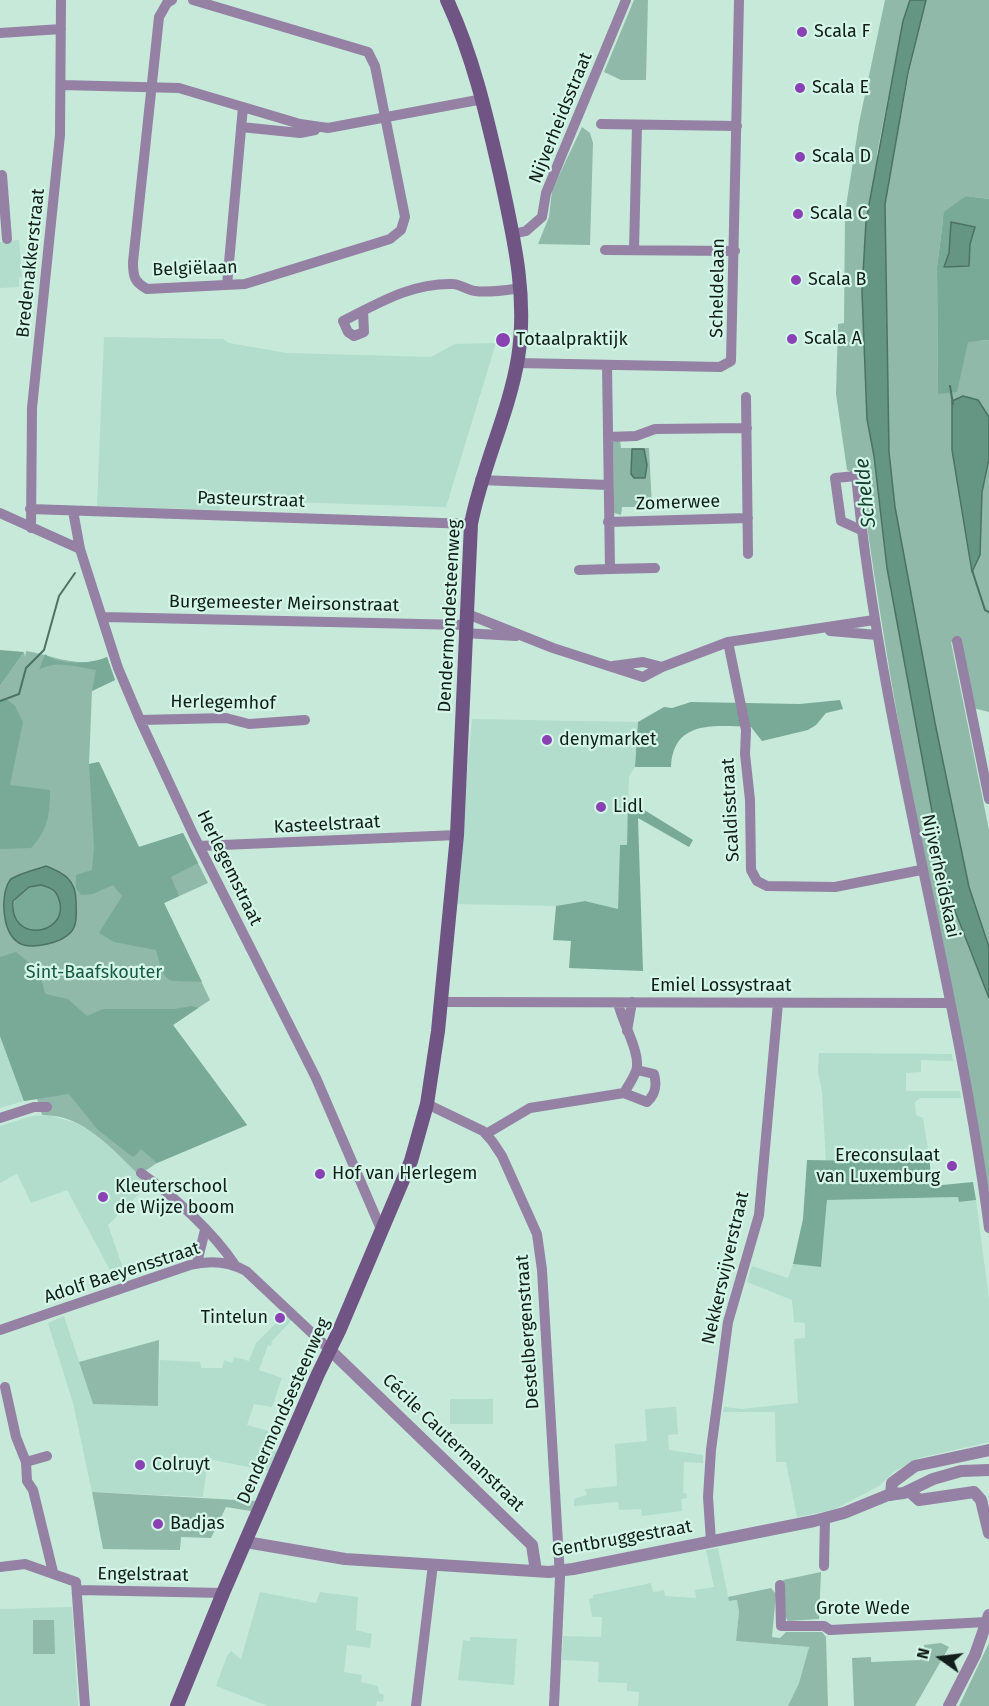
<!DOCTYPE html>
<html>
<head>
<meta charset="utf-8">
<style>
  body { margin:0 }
  #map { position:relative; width:989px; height:1706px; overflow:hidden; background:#c6e9da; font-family:"Fira Sans",sans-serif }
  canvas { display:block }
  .north { position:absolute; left:911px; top:1628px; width:60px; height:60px; -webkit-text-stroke:4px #d3f6e8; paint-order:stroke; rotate:284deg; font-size:16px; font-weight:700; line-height:24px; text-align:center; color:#111e19 }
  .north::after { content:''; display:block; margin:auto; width:21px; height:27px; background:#111e19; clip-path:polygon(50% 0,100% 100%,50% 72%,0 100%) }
</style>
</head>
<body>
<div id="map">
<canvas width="989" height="1706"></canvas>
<div class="north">N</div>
</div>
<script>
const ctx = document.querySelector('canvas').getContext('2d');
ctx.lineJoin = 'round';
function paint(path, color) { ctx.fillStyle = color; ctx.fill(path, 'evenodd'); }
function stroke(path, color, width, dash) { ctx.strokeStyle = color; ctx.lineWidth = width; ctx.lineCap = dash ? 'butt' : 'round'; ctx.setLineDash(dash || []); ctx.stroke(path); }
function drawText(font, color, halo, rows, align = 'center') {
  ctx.font = font + ' "Fira Sans",sans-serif'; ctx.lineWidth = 4.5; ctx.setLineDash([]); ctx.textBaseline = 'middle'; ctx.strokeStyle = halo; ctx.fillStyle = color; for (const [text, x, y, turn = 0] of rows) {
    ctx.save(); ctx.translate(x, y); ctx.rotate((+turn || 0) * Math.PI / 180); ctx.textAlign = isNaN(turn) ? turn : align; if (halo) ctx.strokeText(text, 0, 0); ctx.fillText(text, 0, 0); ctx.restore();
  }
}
const built = new Path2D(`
  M 19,240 L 22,277 L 19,278 L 19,287 L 0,288 L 0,242 Z
  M 104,337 L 223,339 L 229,343 L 287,353 L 431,357 L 455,344 L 496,343 L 446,507 L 221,500 L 220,510 L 97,506 Z
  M 472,719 L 638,722 L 635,767 L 629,776 L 627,845 L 620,846 L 618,909 L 585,901 L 556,906 L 455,904 Z
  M 0,1036 L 24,1101 L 0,1108 Z
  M 819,1053 L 952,1054 L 953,1061 L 921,1060 L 921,1072 L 906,1073 L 906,1091 L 960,1091 L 961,1098 L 920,1098 L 915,1102 L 916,1115 L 923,1118 L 929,1156 L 826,1162 L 822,1092 L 818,1072 Z
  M 49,1115 L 76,1123 L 99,1136 L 149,1184 L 108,1225 L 127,1280 L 117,1283 L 67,1190 L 31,1203 L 17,1174 L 0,1183 L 0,1126 L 32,1116 Z
  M 959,1197 L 960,1202 L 976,1200 L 989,1299 L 989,1442 L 919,1458 L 895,1471 L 879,1486 L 833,1510 L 797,1517 L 786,1462 L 776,1462 L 775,1412 L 723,1412 L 724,1407 L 742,1409 L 798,1403 L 794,1339 L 805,1338 L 805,1323 L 794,1322 L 792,1300 L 747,1282 L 752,1266 L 788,1278 L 793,1264 L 821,1267 L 827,1200 Z
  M 286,1313 L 293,1319 L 272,1341 L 271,1346 L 268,1345 L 259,1370 L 282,1378 L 272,1407 L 254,1404 L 247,1425 L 269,1431 L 262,1446 L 278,1452 L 269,1471 L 208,1459 L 203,1497 L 92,1492 L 73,1403 L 48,1323 L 64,1316 L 93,1403 L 158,1406 L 160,1360 L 200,1362 L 201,1368 L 222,1368 L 224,1360 L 232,1363 L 234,1357 L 249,1361 L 256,1343 Z
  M 450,1399 L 493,1399 L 493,1424 L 450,1424 Z
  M 676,1407 L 678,1434 L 668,1435 L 669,1450 L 703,1455 L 703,1463 L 684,1462 L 683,1493 L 686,1493 L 687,1498 L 681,1499 L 682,1511 L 642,1516 L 641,1509 L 619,1510 L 618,1502 L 574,1506 L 574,1499 L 587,1495 L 585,1489 L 617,1486 L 615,1444 L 647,1441 L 645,1409 Z
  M 718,1548 L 729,1601 L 737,1600 L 739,1612 L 736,1641 L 809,1647 L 799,1683 L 788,1706 L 638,1706 L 639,1692 L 627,1691 L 627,1683 L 598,1682 L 599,1662 L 562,1660 L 563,1636 L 601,1637 L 602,1617 L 592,1617 L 589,1599 L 593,1598 L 593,1595 L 651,1583 L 653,1592 L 664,1590 L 665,1596 L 696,1598 L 695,1590 L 714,1587 L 706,1550 Z
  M 260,1592 L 316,1603 L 320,1592 L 358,1597 L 356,1630 L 372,1634 L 370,1648 L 347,1645 L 344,1672 L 362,1675 L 361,1682 L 378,1686 L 379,1693 L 384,1695 L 383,1702 L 377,1701 L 376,1706 L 268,1706 L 216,1686 L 227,1656 L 231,1651 L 241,1659 Z
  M 72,1607 L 78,1706 L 0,1706 L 0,1609 Z
  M 470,1637 L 517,1639 L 514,1685 L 458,1680 L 463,1640 L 470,1641 Z`);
const green = new Path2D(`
  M 634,0 L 648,0 L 646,80 L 621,80 L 604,72 Z
  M 885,0 L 910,0 L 903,21 L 877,154 L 867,419 L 874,456 L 887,568 L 936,833 L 968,946 L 989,998 L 989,1195 C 974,1085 947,978 926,870 C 900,739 878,608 860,476 L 847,470 L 836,394 L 838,324 L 844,323 L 845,213 L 859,123 Z
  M 926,0 L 989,0 L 989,199 L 966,196 L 943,220 L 937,267 L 938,394 L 940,319 L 980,341 L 989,340 L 989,712 L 973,708 L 962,647 L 951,642 L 989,830 L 989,947 L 969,887 L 935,723 L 895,507 L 889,452 L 885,204 L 909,73 Z
  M 582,127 L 590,133 L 593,143 L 590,245 L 538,244 L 549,217 L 552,190 Z
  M 620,440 L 621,448 L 649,448 L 652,507 L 622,507 L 621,515 L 614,513 L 613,442 Z
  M 26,651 C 53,655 80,670 107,657 L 115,680 L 92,691 L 89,764 L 99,762 L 139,847 L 183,833 L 208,883 L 164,903 L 210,1000 L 173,1025 L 247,1125 L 157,1163 L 139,1175 C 112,1149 83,1114 42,1115 L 37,1099 L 24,1101 L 0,1036 L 0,686 L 24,652 L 25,657 Z
  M 159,1340 L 158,1406 L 93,1404 L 79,1362 Z
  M 92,1492 L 255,1501 L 251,1511 L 226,1507 L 211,1538 L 181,1537 L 180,1550 L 103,1549 Z
  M 821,1572 L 819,1619 L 788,1621 L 785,1617 L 783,1580 Z
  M 771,1588 L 776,1594 L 772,1637 L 780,1638 L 786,1632 L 822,1632 L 826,1637 L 828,1706 L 788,1706 L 799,1683 L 809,1647 L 736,1641 L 739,1612 L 737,1600 L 729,1601 L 728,1597 Z
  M 33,1620 L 54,1620 L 55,1654 L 33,1654 Z
  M 941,1643 L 949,1647 L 915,1706 L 854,1706 L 852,1658 L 871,1657 L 871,1662 L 920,1660 L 920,1653 L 925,1653 L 924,1645 Z
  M 989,1643 L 989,1706 L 959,1706 Z`);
const forest = new Path2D(`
  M 966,196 L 989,199 L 989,340 L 968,342 L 957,392 L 938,394 L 937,267 L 944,212 ZM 952,222 L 975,227 L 970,244 L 969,266 L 944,267 L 949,253 Z
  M 0,650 L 24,652 L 0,686 Z
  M 45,654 C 59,666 92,664 107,657 L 115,680 L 92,691 L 96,670 C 77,667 55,660 39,670 Z
  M 6,699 L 15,706 L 23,722 L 10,785 L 50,790 C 50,814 48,830 31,848 L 0,849 L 0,701 Z
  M 840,700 L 843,709 L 826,713 L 816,725 L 808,730 L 762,741 L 751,727 C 716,726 673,719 671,767 L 635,767 L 638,722 L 664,707 L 672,708 L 691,702 L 800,704 Z
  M 99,762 L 139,847 L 183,833 L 198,863 L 171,877 L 179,896 L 164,903 L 202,982 C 164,980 166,987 156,950 L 114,942 L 99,933 L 122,896 L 113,885 L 93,894 L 81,895 L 76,888 L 76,875 L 92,870 L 94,848 L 89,764 Z
  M 628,800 L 693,840 L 689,847 L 638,818 L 643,971 L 569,968 L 571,941 L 553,940 L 556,906 L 585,901 L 618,909 L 620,845 L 627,845 Z
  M14 908a23 23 0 1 1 46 0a23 23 0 1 1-46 0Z
  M 16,952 C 34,967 41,970 45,994 L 68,999 L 87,1016 L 103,1009 L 174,1009 L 192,1006 L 198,1008 L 173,1025 L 247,1125 L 157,1163 L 141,1149 L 134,1157 L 130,1155 L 97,1129 L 69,1094 L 24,1101 L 0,1036 L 0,957 Z
  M 929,1156 L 932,1186 L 973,1182 L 976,1200 L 959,1202 L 958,1197 L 827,1200 L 821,1267 L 793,1264 L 803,1219 L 807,1160 L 864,1161 Z`);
const water = new Path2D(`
  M 910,0 L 926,0 L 908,73 L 885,204 L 889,452 L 895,507 L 935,723 L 969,887 L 989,947 L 989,998 L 955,911 L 936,833 L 887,568 L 874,456 L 867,419 L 862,292 L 866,221 L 903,21 Z
  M 951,222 L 975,227 L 970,244 L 969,266 L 944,267 L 949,253 Z
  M 963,396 L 978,400 L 989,417 L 989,459 L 982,492 L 980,555 L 972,572 L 952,450 L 952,401 Z
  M 632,449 L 644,449 L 647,465 L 645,478 L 634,478 L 631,474 Z
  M 46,866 C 64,873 76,880 76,901 C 76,910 78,925 71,932 C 62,943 31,950 19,943 C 1,932 0,891 11,879 C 21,873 35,870 46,866 ZM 41,885 C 53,888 57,891 60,903 C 66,936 9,943 13,901 L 29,887 Z`);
const stream = new Path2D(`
  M 950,386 L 953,404
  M 972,570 L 985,610 L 989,612
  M 0,701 L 19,694 L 26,668 L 44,650 L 59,596 L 75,573`);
const minor = new Path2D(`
  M 172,0 L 167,3 L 159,17 L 133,262 C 133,276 134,282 147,289 L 245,284 L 390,239 L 401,230 L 405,217 L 375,66 L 368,52 L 193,0
  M 0,33 L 61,29
  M 62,85 L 179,88 L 300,124 L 328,128 L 483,99
  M 601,124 L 737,126
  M 241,127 L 300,133 L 315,130
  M 2,175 L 7,239
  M 513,234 L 526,231 L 542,217 L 546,193 L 626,0
  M 605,250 L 735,251
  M 634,250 L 637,125
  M 227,285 L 243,107
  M 363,311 L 364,332 L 354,336 L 348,332 L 343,321 C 379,303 411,283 453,284 C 460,284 467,290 475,291 C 489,293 507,290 522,288
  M 517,363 L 720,367 L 731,361 L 739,0
  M 607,365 L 610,569 L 655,568
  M 746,397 L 748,554
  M 608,437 L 636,436 L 655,429 L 747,428
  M 480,480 L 608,485
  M 30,509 L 471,524
  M 73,511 L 80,549 L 118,668 L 140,720 L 194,836 L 316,1078 L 381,1229
  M 0,513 L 80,549
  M 608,522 L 748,518
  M 31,528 L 32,408 L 60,135 L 61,0
  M 861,530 L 841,521 L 835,478 L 856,476 C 881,730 956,976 989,1228
  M 579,570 L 610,569
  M 465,613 L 553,648 L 643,677 L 662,667 L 728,642 L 874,620
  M 104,617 L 464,625
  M 830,631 L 877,635
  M 464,633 L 516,636
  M 957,641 L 989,799
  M 728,642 L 746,730 L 745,754 L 750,800 L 751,870 L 757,881 L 767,886 L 835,887 L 921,870
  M 613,666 L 643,662 L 662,667
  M 140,720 L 226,718 L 249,724 L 305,720
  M 199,846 L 457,835
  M 441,1002 L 950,1003
  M 627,1031 L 632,1002
  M 624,1093 L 647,1102 C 656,1094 657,1085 654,1074 L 637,1070
  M 427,1104 L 483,1131 L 492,1141 L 502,1156 L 537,1234 L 542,1270 L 560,1577 L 554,1706
  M 0,1118 L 34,1107 L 47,1107
  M 486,1134 L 530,1108 L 624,1093 C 628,1086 633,1079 636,1071 C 642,1055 622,1022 618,1003
  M 141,1173 C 173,1195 214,1233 235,1265
  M 197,1263 L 205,1230
  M 0,1330 L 190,1265 C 210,1260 228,1261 246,1271 L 330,1350
  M 5,1387 L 16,1437 L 26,1462
  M 47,1456 L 26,1462 L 27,1481 L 33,1490 L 53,1572
  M 711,1541 L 708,1497 L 711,1450 L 728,1322 L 759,1215 L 778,1003
  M 824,1566 L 825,1518
  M 0,1567 L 25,1564 L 76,1582 L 85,1706
  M 780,1585 L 781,1626 L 824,1626 L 830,1630 L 987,1622
  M 79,1590 L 223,1593
  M 416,1706 L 433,1564`);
const tertiary = new Path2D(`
  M 330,1350 L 532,1545 L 536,1571
  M 909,1491 L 919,1500 L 974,1492 L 981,1500 L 989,1533
  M 891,1495 L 892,1483 L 915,1466 L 989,1450
  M 246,1542 L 345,1559 L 549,1572 L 573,1569 L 814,1521 L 844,1513 L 888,1495 L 904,1493 L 933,1479 L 961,1471 L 989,1470
  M 949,1706 L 975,1655 L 989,1615`);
const secondary = new Path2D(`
  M 177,1706 L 223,1593 L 318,1374 L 339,1331 L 411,1161 L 427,1104 L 438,1031 L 457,835 L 471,524 C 482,467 509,413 518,358 C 528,295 513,235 500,174 C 486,113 473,56 447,0`);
const markers = [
  [802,32,6,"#8a41b4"],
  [800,88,6,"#8a41b4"],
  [800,157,6,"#8a41b4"],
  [798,214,6,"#8a41b4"],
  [796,280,6,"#8a41b4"],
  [792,339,6,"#8a41b4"],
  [503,340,8,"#8a41b4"],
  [547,740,6,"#8a41b4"],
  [601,807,6,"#8a41b4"],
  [952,1166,6,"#8a41b4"],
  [320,1174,6,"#8a41b4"],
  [103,1197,6,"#8a41b4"],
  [280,1318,6,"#8a41b4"],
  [140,1465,6,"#8a41b4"],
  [158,1524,6,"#8a41b4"]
];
const poiNames = [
  ["Scala F",814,32],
  ["Scala E",812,88],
  ["Scala D",812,157],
  ["Scala C",810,214],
  ["Scala B",808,280],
  ["Scala A",804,339],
  ["Totaalpraktijk",516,340],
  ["denymarket",559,740],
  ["Lidl",613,807],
  ["Ereconsulaat",940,1156,"right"],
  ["van Luxemburg",940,1177,"right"],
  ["Hof van Herlegem",332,1174],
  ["Kleuterschool",115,1187],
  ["de Wijze boom",115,1208],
  ["Tintelun",268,1318,"right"],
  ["Colruyt",152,1465],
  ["Badjas",170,1524]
];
const streetNames = [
  ["Nijverheidsstraat",561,118,-68],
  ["Bredenakkerstraat",31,263,-84],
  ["Belgiëlaan",195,269,-2],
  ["Scheldelaan",718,288,-89],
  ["Pasteurstraat",251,500,2],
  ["Zomerwee",678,503,-2],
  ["Burgemeester Meirsonstraat",284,604,1],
  ["Dendermondesteenweg",450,616,-87],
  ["Herlegemhof",223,703,1],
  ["Scaldisstraat",731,810,-93],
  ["Kasteelstraat",327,825,-3],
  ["Herlegemstraat",229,868,64],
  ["Nijverheidskaai",940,876,78],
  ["Emiel Lossystraat",721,986],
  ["Nekkersvijverstraat",726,1268,-77],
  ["Adolf Baeyensstraat",122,1273,-18],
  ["Destelbergenstraat",528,1332,-94],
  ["Dendermondsesteenweg",284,1411,-66],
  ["Cécile Cautermanstraat",453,1443,44],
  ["Gentbruggestraat",622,1539,-10],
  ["Engelstraat",143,1575,1],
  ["Grote Wede",863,1609]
];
const parkNames = [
  ["Sint-Baafskouter",94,973]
];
const waterNames = [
  ["Schelde",866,493,-96]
];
paint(built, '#b2dccc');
paint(green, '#90b9a9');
paint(forest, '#79aa97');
paint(water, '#659683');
stroke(water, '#4c7263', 1.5);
stroke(stream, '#4c7263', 2);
stroke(minor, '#9481a3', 10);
stroke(tertiary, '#9481a3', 12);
stroke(secondary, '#705484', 14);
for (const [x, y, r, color] of markers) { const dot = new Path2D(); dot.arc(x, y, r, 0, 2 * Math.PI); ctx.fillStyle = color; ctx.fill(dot); stroke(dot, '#d3f6e8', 2); }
drawText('18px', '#111e19', '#d3f6e8', poiNames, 'left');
drawText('18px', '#111e19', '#d3f6e8', streetNames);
drawText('18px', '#195844', '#d3f6e8', parkNames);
drawText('italic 20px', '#184334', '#d3f6e8', waterNames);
</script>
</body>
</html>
